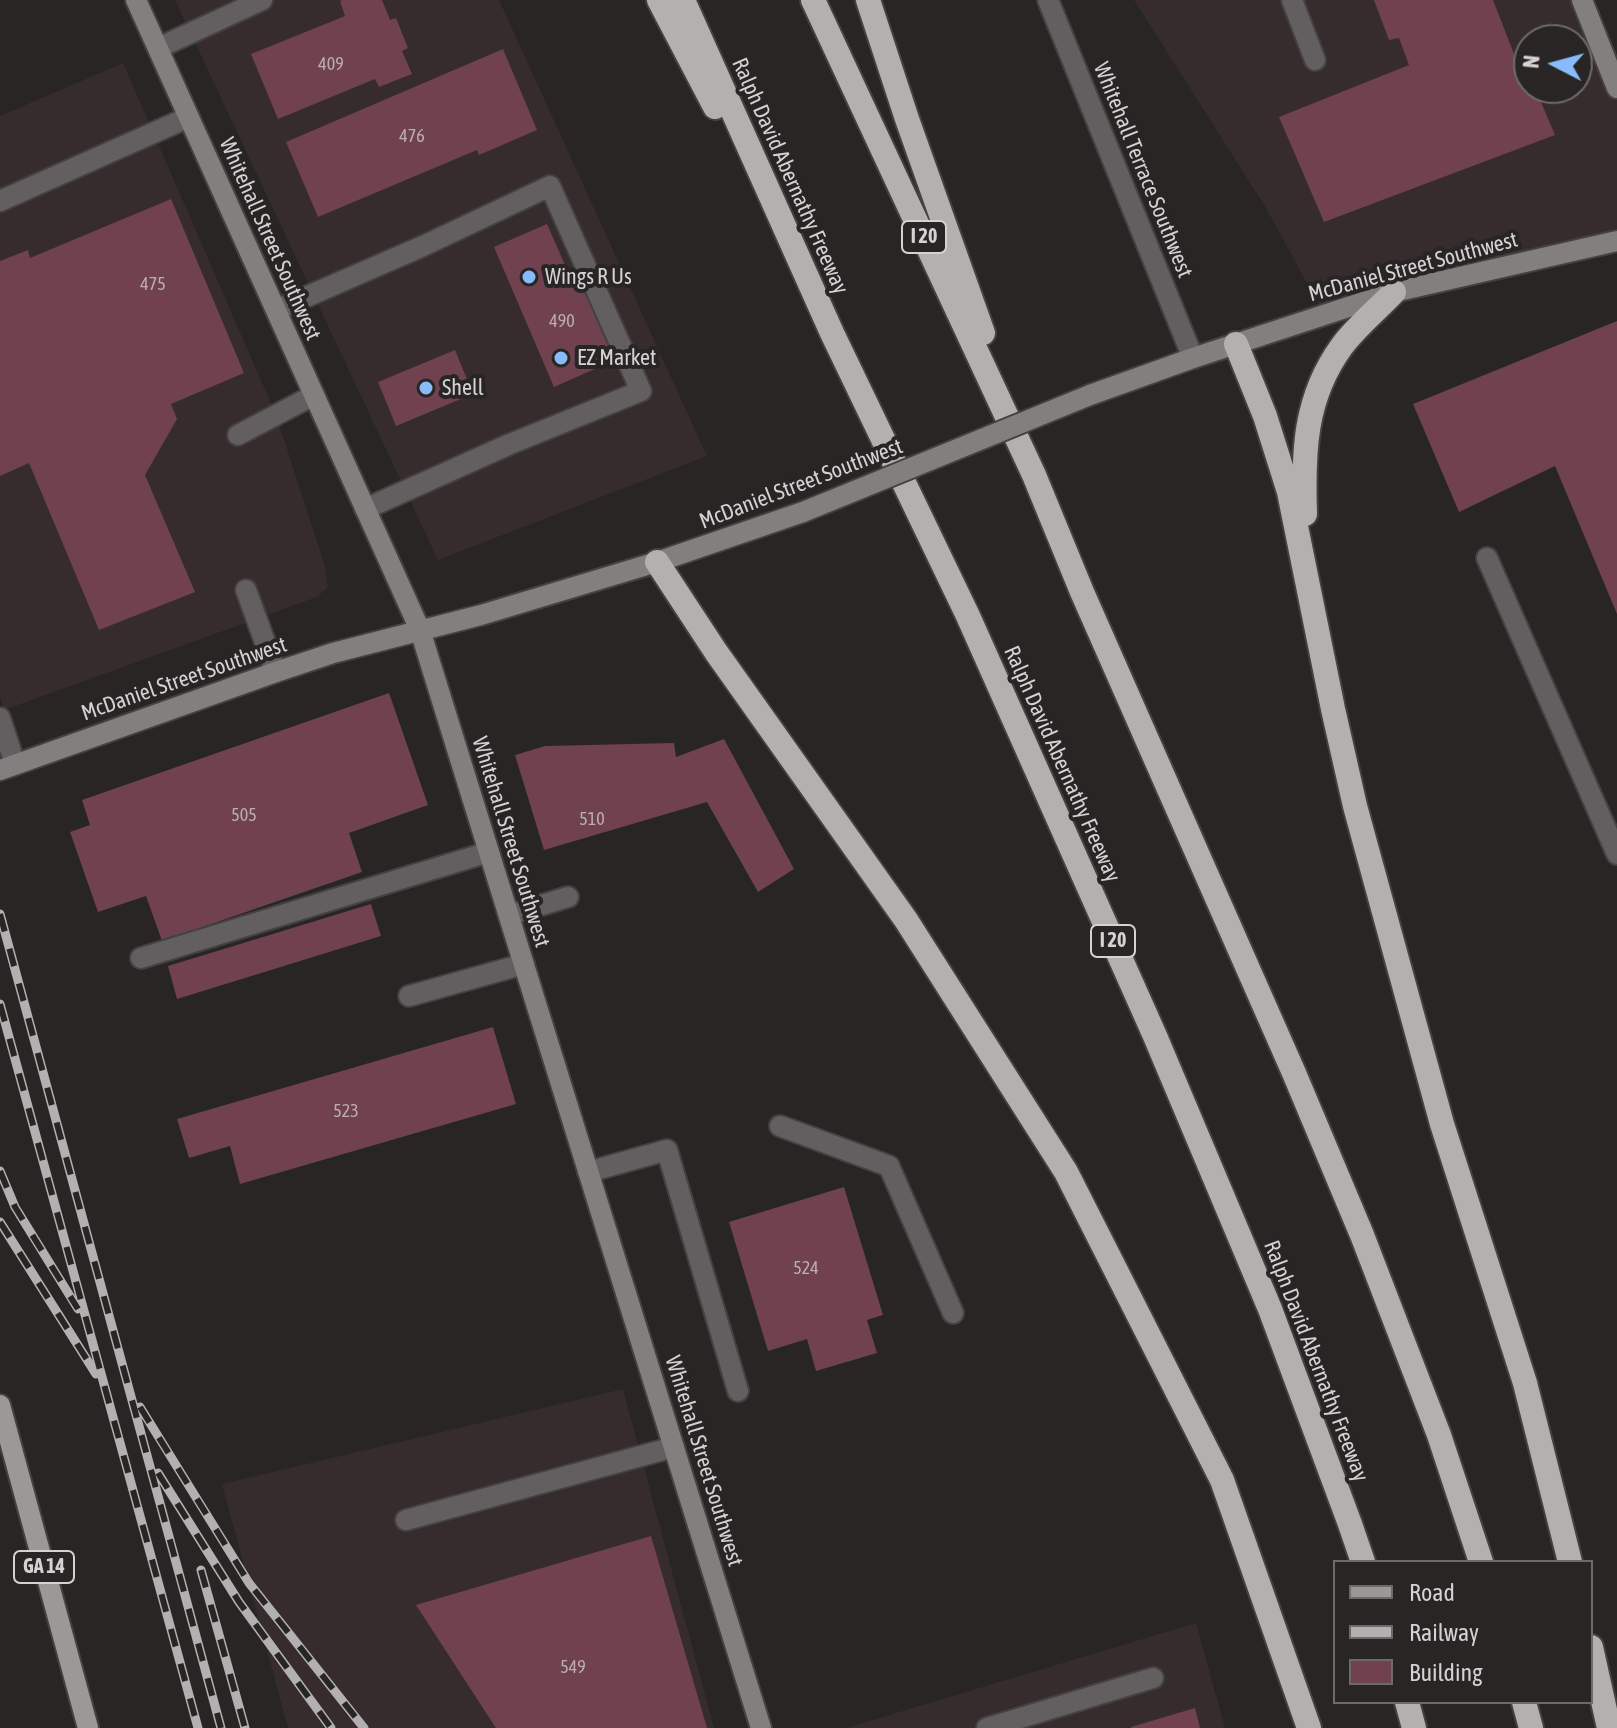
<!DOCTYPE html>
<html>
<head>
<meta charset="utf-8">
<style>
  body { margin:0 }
  #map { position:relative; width:1617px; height:1728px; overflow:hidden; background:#282525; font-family:"Asap Condensed",sans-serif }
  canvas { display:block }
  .legend { position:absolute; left:1333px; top:1560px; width:260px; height:144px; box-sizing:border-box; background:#282525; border:2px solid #6d6a6a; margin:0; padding:10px 14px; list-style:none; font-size:24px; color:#d4d2d2 }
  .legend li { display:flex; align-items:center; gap:16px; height:40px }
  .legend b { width:40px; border:2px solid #6d6a6a }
  .north { position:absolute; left:1513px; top:24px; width:80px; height:80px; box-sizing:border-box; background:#282525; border:2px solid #6d6a6a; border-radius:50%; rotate:276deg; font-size:22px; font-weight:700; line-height:32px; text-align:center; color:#d4d2d2 }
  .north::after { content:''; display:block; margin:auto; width:28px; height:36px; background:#88bafc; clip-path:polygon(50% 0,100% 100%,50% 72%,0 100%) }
</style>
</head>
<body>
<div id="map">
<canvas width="1617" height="1728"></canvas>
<ul class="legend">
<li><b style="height:10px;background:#9b9997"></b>Road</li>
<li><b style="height:10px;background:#b2b0b0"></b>Railway</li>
<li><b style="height:22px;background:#70414f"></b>Building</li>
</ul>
<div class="north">N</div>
</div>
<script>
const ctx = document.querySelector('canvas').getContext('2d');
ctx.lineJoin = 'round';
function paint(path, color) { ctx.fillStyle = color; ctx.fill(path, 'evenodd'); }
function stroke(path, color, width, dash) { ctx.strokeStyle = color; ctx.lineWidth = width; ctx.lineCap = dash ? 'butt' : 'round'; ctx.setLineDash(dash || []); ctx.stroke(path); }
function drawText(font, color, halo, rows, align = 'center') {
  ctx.font = font + ' "Asap Condensed",sans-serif'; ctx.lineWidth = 8; ctx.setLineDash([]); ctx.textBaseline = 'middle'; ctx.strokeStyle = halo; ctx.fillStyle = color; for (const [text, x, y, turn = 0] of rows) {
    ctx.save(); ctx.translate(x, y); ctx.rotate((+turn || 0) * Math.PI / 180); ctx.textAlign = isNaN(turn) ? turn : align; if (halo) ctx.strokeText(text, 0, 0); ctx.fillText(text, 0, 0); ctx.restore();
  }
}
const built = new Path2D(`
  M 175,0 L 499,0 L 707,456 L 438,560 Z
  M 1134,0 L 1587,0 L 1617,85 L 1617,237 L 1322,311 L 1266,208 ZM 1529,40 L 1577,40 L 1577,88 L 1529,88 Z
  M 123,63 L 276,415 L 325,566 L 328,587 L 317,597 L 4,710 L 0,697 L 0,116 Z
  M 623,1389 L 714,1728 L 288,1728 L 222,1484 Z
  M 1196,1623 L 1225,1728 L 846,1728 Z`);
const building = new Path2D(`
  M 342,0 L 382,0 L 390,20 L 396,18 L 408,48 L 402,51 L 412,74 L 379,87 L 375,79 L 278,119 L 251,54 L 345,16 L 340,1 Z
  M 1374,0 L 1493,0 L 1525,82 L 1529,81 L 1529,88 L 1535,88 L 1555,135 L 1324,222 L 1279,117 L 1409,65 L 1399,38 L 1389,40 Z
  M 503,49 L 537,130 L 479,155 L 477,150 L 318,217 L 286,142 Z
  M 171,199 L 244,373 L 171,404 L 177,419 L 145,475 L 195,592 L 99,630 L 29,463 L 0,476 L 0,261 L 28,250 L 30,258 Z
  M 547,224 L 572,281 L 579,277 L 615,360 L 554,387 L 494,247 Z
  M 1617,321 L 1617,614 L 1555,466 L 1459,512 L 1413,404 Z
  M 455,350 L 473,394 L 396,426 L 378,382 Z
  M 389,693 L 428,805 L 349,833 L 362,872 L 162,941 L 146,896 L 98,912 L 70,832 L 90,825 L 82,800 Z
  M 724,739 L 794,869 L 758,892 L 707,802 L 544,850 L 515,755 L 545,746 L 674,743 L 676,757 Z
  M 371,904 L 381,936 L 177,999 L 168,966 Z
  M 493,1027 L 516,1104 L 240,1184 L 230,1146 L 189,1158 L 177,1119 Z
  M 844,1187 L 883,1315 L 867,1320 L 877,1353 L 816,1371 L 807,1339 L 768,1351 L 729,1222 Z
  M 651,1536 L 707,1728 L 496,1728 L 416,1605 Z
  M 1195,1708 L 1200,1728 L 1131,1728 L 1131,1727 Z`);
const lane = new Path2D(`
  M 1292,0 L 1315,60
  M 0,201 L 189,117
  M 276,310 L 423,246 L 550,186 L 641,391 L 510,444 L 365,509
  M 238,435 L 314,395
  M 1487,558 L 1617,854
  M 246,590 L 276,672
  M 0,718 L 15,764
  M 509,915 L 568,897
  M 141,958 L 489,852
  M 409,996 L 524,964
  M 780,1126 L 889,1166 L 953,1313
  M 588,1172 L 667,1150 L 738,1391
  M 406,1520 L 674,1447`);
const street = new Path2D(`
  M 1048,0 L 1193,358
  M 158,48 L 262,0
  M 987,1728 L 1153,1678`);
const secondary = new Path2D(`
  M 136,0 L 420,630 L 761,1728
  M 1582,0 L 1617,88
  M 1090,395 L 1193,358 L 1394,292 L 1617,241
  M 0,770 L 276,672 L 333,653 L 481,615 L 657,562 L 803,512`);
const primary = new Path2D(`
  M 0,1405 L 88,1728`);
const highway = new Path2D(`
  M 659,0 L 715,107
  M 683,0 L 832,333 L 968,616 L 1155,1036 L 1270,1309 L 1350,1524 L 1363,1562
  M 813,0 L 1034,475 L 1082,592 L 1294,1073 L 1362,1235 L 1439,1435 L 1481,1562
  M 868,0 L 907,119 L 983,333
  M 1236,344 L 1265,416 L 1289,492 L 1333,709 L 1355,806 L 1442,1124 L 1525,1383 L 1570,1562
  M 1305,514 C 1303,453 1304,398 1342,346 C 1356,327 1377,310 1394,292
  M 657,562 L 716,652 L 906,920 L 1066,1172 L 1222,1480 L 1309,1728
  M 1591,1647 L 1609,1728
  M 1407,1702 L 1414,1728
  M 1524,1702 L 1531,1728`);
const rail = new Path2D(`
  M 0,914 L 221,1728
  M 0,1004 L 198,1728
  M 0,1171 L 15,1207 L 78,1309
  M 0,1222 L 96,1374
  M 140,1407 L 249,1583 L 364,1728
  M 158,1473 L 239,1602 L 331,1728
  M 201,1570 L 245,1728`);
const secondaryBridge = new Path2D(`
  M 803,512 L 1090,395`);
const markers = [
  [529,277,8,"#88bafc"],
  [561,358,8,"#88bafc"],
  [426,388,8,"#88bafc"]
];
const numberNames = [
  ["409",331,64],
  ["476",412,136],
  ["475",153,284],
  ["490",562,321],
  ["505",244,815],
  ["510",592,819],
  ["523",346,1111],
  ["524",806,1268],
  ["549",573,1667]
];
const shields = [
  [924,237,44],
  [1113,941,44],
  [44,1567,60]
];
const shieldNames = [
  ["I 20",924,237],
  ["I 20",1113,941],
  ["GA 14",44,1567]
];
const streetNames = [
  ["Whitehall Terrace Southwest",1143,170,68],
  ["Ralph David Abernathy Freeway",790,176,66],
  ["Whitehall Street Southwest",270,239,66],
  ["McDaniel Street Southwest",1413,267,-15],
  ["McDaniel Street Southwest",801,484,-21],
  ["McDaniel Street Southwest",184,679,-19],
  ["Ralph David Abernathy Freeway",1062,764,66],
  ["Whitehall Street Southwest",511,842,73],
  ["Ralph David Abernathy Freeway",1316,1361,69],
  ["Whitehall Street Southwest",704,1461,73]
];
const poiNames = [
  ["Wings R Us",545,277],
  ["EZ Market",577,358],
  ["Shell",442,388]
];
paint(built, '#362c2b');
paint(building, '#70414f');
stroke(lane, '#444141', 24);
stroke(street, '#444141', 24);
stroke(secondary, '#444141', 24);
stroke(primary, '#444141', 24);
stroke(highway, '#444141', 28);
stroke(lane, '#615f5f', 20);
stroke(street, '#615f5f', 20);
stroke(secondary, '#82807f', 20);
stroke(primary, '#9b9997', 20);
stroke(highway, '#b3b0ae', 24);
stroke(rail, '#b2b0b0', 9);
stroke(rail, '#282525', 6, [18]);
stroke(secondaryBridge, '#444141', 24, []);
stroke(secondaryBridge, '#82807f', 20);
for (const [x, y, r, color] of markers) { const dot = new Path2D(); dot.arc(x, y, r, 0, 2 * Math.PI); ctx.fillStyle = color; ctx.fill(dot); stroke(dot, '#282525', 3); }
drawText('18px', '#bbaeb1', null, numberNames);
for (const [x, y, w] of shields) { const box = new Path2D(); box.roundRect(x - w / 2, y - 16, w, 32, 6); ctx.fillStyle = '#282525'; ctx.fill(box); stroke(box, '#d4d2d2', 2); }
drawText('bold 20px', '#d4d2d2', null, shieldNames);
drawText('22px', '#d4d2d2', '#282525', streetNames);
drawText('22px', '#d4d2d2', '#282525', poiNames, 'left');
</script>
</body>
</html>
